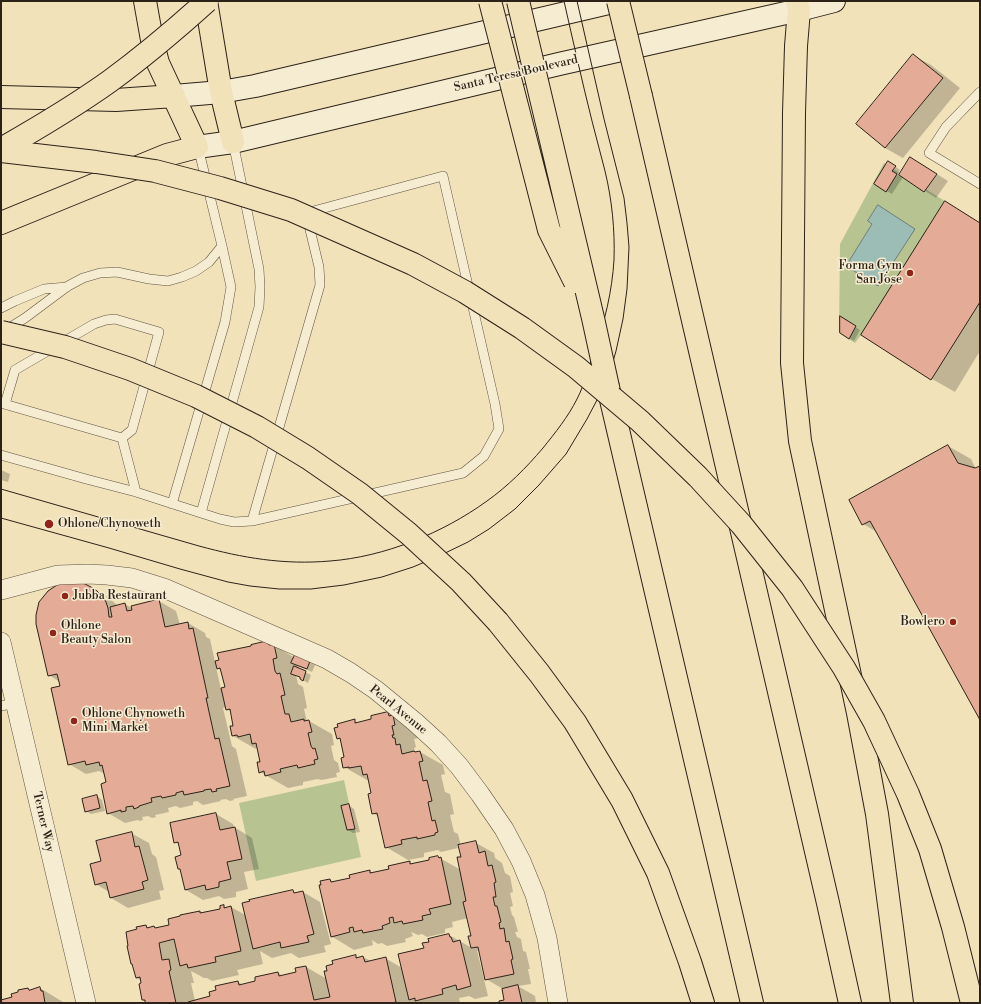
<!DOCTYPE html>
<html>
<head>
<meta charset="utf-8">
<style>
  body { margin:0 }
  #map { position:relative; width:981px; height:1004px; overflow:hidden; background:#f1e2ba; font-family:"Libre Bodoni",serif }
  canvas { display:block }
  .frame { position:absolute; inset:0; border:2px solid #2d2218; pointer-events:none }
</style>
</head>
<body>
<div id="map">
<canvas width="981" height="1004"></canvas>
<div class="frame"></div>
</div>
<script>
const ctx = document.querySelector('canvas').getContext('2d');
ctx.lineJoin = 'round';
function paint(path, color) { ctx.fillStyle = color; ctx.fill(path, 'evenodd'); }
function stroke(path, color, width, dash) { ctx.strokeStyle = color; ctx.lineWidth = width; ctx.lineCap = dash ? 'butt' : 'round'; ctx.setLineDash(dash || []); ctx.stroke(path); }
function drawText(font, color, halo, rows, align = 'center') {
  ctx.font = font + ' "Libre Bodoni",serif'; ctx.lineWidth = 3; ctx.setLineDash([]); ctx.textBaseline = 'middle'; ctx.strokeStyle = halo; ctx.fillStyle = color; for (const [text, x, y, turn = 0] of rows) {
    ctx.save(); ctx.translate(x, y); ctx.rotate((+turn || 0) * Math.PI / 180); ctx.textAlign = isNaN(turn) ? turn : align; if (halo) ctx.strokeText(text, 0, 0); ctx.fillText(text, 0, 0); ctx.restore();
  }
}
const green = new Path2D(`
  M 884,163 L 980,223 L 980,302 L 931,380 L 861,335 L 855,343 L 839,333 L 840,244 Z
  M 344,780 L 361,857 L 256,881 L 239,803 Z`);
const water = new Path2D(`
  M 878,205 L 915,229 L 878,286 L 846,266 L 872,224 L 868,221 Z`);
const shadow = new Path2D(`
  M 913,55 L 931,65 L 960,88 L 903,158 L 885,148 L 857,124 Z
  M 911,158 L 948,181 L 936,198 L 903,177 L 892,194 L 875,184 L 889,162 L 900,170 L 897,175 L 899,176 Z
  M 980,223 L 980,351 L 955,392 L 932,379 L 862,335 Z
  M 841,318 L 860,330 L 854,341 L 849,338 Z
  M 948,446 L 971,459 L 976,469 L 980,467 L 980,718 L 877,532 L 863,524 Z
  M 1,470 L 10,474 L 8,482 L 1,480 Z
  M 91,588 L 109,598 L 118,606 L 125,604 L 133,609 L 159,601 L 176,611 L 180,625 L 188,623 L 205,633 L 206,637 L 210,639 L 215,662 L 268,642 L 295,658 L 295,656 L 315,665 L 312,672 L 298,666 L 299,669 L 311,675 L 308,683 L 301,679 L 301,678 L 296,675 L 298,684 L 303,687 L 307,708 L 304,709 L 307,722 L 309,721 L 332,734 L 334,745 L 331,746 L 334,760 L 338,763 L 340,772 L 336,773 L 337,777 L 321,780 L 318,779 L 303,782 L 303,785 L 288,788 L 260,772 L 261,762 L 258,748 L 256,749 L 233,736 L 234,726 L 231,712 L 227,709 L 226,707 L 223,708 L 232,746 L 236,749 L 247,796 L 233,799 L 234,800 L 230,801 L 226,799 L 220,800 L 221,801 L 203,805 L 197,801 L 193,802 L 193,805 L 180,808 L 176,806 L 168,808 L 169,812 L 155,815 L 156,817 L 152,818 L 148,816 L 142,817 L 143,820 L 140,821 L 138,820 L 125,823 L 108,813 L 107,783 L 105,774 L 99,771 L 86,774 L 69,764 L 61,687 L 60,682 L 49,675 ZM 216,667 L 222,671 L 226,688 L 221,689 Z
  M 388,713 L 416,729 L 418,738 L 414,739 L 416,747 L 414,748 L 415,751 L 417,752 L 420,752 L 443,765 L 445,774 L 441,775 L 445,792 L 450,794 L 454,814 L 450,815 L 454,832 L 458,834 L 461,846 L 476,843 L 494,853 L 495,858 L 502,863 L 505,873 L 510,876 L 513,892 L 510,893 L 513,906 L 510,907 L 512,915 L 514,917 L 518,932 L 515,932 L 517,937 L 521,939 L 523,951 L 526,952 L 530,969 L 528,969 L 531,984 L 518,986 L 535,996 L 536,1003 L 500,1003 L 505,1001 L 503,989 L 486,979 L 480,952 L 477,950 L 488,996 L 475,999 L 469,996 L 459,998 L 460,1003 L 146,1003 L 146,1001 L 143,1000 L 141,980 L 136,978 L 138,930 L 146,926 L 150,928 L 154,927 L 157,929 L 171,926 L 200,912 L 203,914 L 221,910 L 223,906 L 227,908 L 231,907 L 247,916 L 293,891 L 297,894 L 303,892 L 320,902 L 331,944 L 324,946 L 326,952 L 299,958 L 291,953 L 272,958 L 260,951 L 263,964 L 237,970 L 239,975 L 212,981 L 207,978 L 204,978 L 191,971 L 194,983 L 191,983 L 195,1001 L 211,997 L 217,991 L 238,982 L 243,985 L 257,981 L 278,973 L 283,976 L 297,973 L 296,969 L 306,967 L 327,979 L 355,956 L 359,958 L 363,957 L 371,961 L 385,958 L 402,968 L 425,949 L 430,942 L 449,935 L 472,948 L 470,937 L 472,936 L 468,918 L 452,922 L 453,927 L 445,929 L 445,933 L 427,937 L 422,934 L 418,935 L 411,932 L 413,936 L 405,939 L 406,942 L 387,946 L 382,943 L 378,944 L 372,940 L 373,945 L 354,950 L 331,936 L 330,880 L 334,882 L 351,878 L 369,871 L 373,873 L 390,869 L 409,862 L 414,865 L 430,861 L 438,857 L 461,870 L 462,857 L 459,845 L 457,846 L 458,848 L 441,852 L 438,850 L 424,853 L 424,857 L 408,860 L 386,847 L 379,817 L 373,813 L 372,794 L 369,780 L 367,780 L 344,767 L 345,758 L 341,740 L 337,738 L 355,721 L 359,723 L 373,720 Z
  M 97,796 L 102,800 L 105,811 L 91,814 L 86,811 Z
  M 349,805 L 354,809 L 360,832 L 353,833 L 348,830 Z
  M 216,814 L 233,824 L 234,827 L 252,838 L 259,869 L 244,872 L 248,889 L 236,892 L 236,897 L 224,899 L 219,896 L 203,900 L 186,890 L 181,870 L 179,869 L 182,856 L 180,845 L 175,842 Z
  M 131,833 L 149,843 L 152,854 L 156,857 L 164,890 L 159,891 L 161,899 L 128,908 L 111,898 L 109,892 L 96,884 L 103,862 Z
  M 40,988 L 63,1002 L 63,1003 L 1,1003 L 1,999 L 3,1000 L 13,998 L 28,989 L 31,990 Z`);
const building = new Path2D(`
  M 913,54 L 943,78 L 885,148 L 856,124 Z
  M 910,157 L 937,174 L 924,192 L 899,175 Z
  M 888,161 L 896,166 L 892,171 L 897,174 L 886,192 L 874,184 Z
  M 945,201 L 980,223 L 980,302 L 931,380 L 861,335 Z
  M 840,316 L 856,326 L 849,339 L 840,333 Z
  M 948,445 L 958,463 L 975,468 L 980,466 L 980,720 L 870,521 L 862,525 L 849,500 Z
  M 70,582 L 83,583 L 91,587 L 97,591 L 102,596 L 106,602 L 108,608 L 109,617 L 112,617 L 110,607 L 125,603 L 127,611 L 132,610 L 131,606 L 159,599 L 165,627 L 188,622 L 189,629 L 193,628 L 208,698 L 206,698 L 215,739 L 219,738 L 230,786 L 216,789 L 217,791 L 212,792 L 211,789 L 204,790 L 204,791 L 184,795 L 183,791 L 176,793 L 176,795 L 162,798 L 161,796 L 151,798 L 152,802 L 139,806 L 139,807 L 134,809 L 133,806 L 126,807 L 126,811 L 121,812 L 121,810 L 107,814 L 101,784 L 106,782 L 102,765 L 100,766 L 99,762 L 86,765 L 85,761 L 68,765 L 51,688 L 60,686 L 57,674 L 48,676 L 36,624 L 36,615 L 39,602 L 48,591 L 57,585 Z
  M 268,641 L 269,645 L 274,644 L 277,658 L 273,659 L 275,671 L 277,674 L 280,673 L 285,695 L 281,696 L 285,714 L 289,714 L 291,722 L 304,719 L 304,721 L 309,720 L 312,732 L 308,733 L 311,746 L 313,749 L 315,748 L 318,759 L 314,760 L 315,764 L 298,768 L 297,765 L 280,769 L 281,772 L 265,776 L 264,771 L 259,773 L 257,762 L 260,762 L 256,743 L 252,744 L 250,734 L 238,737 L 237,735 L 232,736 L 230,726 L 233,726 L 230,709 L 226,710 L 221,688 L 225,687 L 220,668 L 217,669 L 215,661 L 219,660 L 217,653 L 251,646 L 251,645 Z
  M 295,655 L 310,661 L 307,669 L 291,663 Z
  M 294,666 L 306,671 L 303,681 L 300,679 L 300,677 L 291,674 Z
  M 388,712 L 389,716 L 393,715 L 395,725 L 392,726 L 394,735 L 392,735 L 393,738 L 395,738 L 396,745 L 400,744 L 402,754 L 414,751 L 415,752 L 420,751 L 423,761 L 419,762 L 423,781 L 427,780 L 432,801 L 428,802 L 432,821 L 435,820 L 438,832 L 435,833 L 435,835 L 417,839 L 417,837 L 401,840 L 402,844 L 385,848 L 377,813 L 372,814 L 368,794 L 371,793 L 367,774 L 363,775 L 361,766 L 349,768 L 349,767 L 343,768 L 341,758 L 344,757 L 340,738 L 337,739 L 334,728 L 338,727 L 337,724 L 355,719 L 355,723 L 371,719 L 371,716 Z
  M 97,795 L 100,808 L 85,812 L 82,799 Z
  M 349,804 L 355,829 L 347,830 L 341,806 Z
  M 216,813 L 220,830 L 235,827 L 242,859 L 227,862 L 231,879 L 219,882 L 219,887 L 206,890 L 205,885 L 185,890 L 180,869 L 178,869 L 175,857 L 181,855 L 178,842 L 174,843 L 170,823 Z
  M 132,832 L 135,847 L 139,846 L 148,880 L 142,882 L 144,889 L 110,898 L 106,882 L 95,885 L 90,864 L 101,861 L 96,841 Z
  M 476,841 L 479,853 L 485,851 L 488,866 L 492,865 L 496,882 L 494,883 L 496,897 L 493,897 L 495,906 L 497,906 L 501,922 L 499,923 L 500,929 L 504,928 L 506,942 L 509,941 L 513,959 L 511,960 L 514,974 L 485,980 L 478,947 L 471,948 L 468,936 L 471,936 L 463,902 L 466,901 L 457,857 L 461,857 L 458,845 Z
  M 438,856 L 439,858 L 441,857 L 451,904 L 429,909 L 431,914 L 422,916 L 423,920 L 403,924 L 402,921 L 394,923 L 393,917 L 389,918 L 390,923 L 382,926 L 383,929 L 363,933 L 362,930 L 354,932 L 353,927 L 349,928 L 350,932 L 331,937 L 319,885 L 321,885 L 320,881 L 330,879 L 331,882 L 350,878 L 349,875 L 370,870 L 370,873 L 389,869 L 388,866 L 410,861 L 410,864 L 429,860 L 429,858 Z
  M 293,890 L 294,893 L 303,891 L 314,934 L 307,936 L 309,942 L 281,948 L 280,942 L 253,949 L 242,903 L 250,901 L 249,900 Z
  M 224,905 L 224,908 L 231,906 L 241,951 L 215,957 L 216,962 L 188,968 L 187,964 L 180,966 L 174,939 L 159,943 L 162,960 L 169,959 L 171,970 L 169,971 L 176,1003 L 145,1003 L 145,1000 L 142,1000 L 139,984 L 141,983 L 140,977 L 136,978 L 132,964 L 131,964 L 127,946 L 128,946 L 126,932 L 137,929 L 136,927 L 146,925 L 147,928 L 154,926 L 155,928 L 169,925 L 168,919 L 180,916 L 180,915 L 200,911 L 200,913 L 220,909 L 220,906 Z
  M 449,934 L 450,937 L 451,937 L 453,942 L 460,940 L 471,986 L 457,990 L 456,985 L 442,989 L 443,994 L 415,1001 L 415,998 L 409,1000 L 398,954 L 424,948 L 422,943 L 429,942 L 428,939 Z
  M 356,955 L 356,958 L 363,956 L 365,962 L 386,957 L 396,1002 L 392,1003 L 188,1003 L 188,1002 L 210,996 L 209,992 L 216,990 L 215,986 L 238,981 L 239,985 L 255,981 L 255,977 L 278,972 L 279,976 L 296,972 L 295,968 L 306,966 L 314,1000 L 330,997 L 324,971 L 327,971 L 326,966 L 333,964 L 332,961 Z
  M 518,985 L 522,1003 L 499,1003 L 499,1001 L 504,1000 L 502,989 Z
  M 40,987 L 41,991 L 43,991 L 45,1003 L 1,1003 L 1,1000 L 12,997 L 11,994 L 18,992 L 18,990 L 28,988 L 29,990 Z`);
const lane = new Path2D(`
  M 980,92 L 946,127 L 929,153 L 980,184
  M 1,308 L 15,301 L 44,289 L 67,287
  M 6,330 L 25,318 L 68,286 L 83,278 L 100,273 L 117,272 L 149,279 L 168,281 L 182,277 L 196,271 L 209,262 L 222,246
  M 1,403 L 122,438
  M 5,404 L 15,370 L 94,324 L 106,320 L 115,319 L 159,332 L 132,430 L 122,438
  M 122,438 L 136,492
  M 1,455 L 86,479 L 136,492 L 201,513 L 220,519 L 234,522 L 252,521 L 463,473 L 484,456 L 499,429 L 495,404 L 443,176 L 306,213 L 319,267 L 320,285 L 252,521
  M 172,504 L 225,322 L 231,287 L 222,246 L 198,147
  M 201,513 L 259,307 L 260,287 L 259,269 L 233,142
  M 1,706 L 15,703`);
const street = new Path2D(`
  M 1,590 L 58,575 L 88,574 L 107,575 L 132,578 L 164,588 L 327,659 L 351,673 L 376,690 L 415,722 L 438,743 L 459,766 L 480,794 L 504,829 L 521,861 L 535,895 L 547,938 L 558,1003
  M 1,642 L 86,1003`);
const secondary = new Path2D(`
  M 174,96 L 221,92 L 255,86 L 617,1
  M 197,147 L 233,142 L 559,64 L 799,10 L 834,1`);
const highway = new Path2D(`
  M 206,1 L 221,92 L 233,142
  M 797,1 L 799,10 L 796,46 L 794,113 L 792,363 L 800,441 L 858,713 L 877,814 L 902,1003
  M 641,96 L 828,903 L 850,1003
  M 1,97 L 116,100 L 174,96
  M 1,223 L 167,155 L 197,147 L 158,63 L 152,40 L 145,1
  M 608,387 L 752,1003
  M 498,622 L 539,673 L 575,722 L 622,800 L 658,873 L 690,962 L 703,1003`);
const tram = new Path2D(`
  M 1,489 L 199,546 C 243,558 284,565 330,561 C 384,557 443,533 487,501 C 508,486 526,468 543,448 C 555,433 568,417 577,399 C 584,386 589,366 594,351 C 605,322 612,291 614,260 C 615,230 612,200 605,171 C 601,154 596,138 592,121 C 582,81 573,41 564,1
  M 1,518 L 109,548 L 180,569 L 228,582 L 250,586 L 279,589 L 311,589 L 344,585 L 382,577 L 413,567 L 439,556 L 468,542 L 489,529 L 515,509 L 539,485 L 566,454 L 587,419 L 608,379 L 616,351 L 623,319 L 627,289 L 629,247 L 627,223 L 624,198 L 604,119 L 577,1`);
const highwayBridge = new Path2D(`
  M 490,1 L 549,230 L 575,282
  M 518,1 L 593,318 L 608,387
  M 618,1 L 641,96
  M 1,149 C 38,128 75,106 110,81 C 144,56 176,29 207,1
  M 1,151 L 96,162 L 155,171 L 220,188 L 291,210 L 413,264 L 465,292 L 522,328 L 576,367 L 640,421 L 698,477 L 741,524 L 792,588 L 844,668 L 874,721 L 908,794 L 930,849 L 953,927 L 972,1003
  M 1,332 L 65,347 L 130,369 L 196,396 L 257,427 L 308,458 L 360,494 L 409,534 L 461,582 L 498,622`);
const markers = [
  [910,273,4,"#8f2418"],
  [49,524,5,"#8f2418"],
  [65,596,4,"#8f2418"],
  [953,622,4,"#8f2418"],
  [53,633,4,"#8f2418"],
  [74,721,4,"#8f2418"]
];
const streetNames = [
  ["Santa Teresa Boulevard",516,74,-13],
  ["Pearl Avenue",398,710,39],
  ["Terner Way",43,822,77]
];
const poiNames = [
  ["Forma Gym",902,266,"right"],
  ["San Jose",902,280,"right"],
  ["Ohlone/Chynoweth",58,524],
  ["Jubba Restaurant",73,596],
  ["Bowlero",945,622,"right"],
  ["Ohlone",61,626],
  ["Beauty Salon",61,640],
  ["Ohlone Chynoweth",82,714],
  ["Mini Market",82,728]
];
paint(green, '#b7c492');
paint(water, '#9cbcb6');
stroke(water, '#707e77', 1);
paint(shadow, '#0003');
paint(building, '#e4ac97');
stroke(building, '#2d2218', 1);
stroke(lane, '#5e5240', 10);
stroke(street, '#5e5240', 20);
stroke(secondary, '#2d2218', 24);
stroke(highway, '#2d2218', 24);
stroke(lane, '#f6ecd2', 9);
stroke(street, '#f6ecd2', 19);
stroke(secondary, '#f6ecd2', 22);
stroke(highway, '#f1e2ba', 22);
stroke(tram, '#2d2218', 1);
stroke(highwayBridge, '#2d2218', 24, []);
stroke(highwayBridge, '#f1e2ba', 22);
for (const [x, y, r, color] of markers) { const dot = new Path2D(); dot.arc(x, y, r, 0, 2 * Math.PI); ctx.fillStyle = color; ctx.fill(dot); stroke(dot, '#f6ecd2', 1.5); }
drawText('12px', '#2d2218', '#f6ecd2', streetNames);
drawText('12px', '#2d2218', '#f6ecd2', poiNames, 'left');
</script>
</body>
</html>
